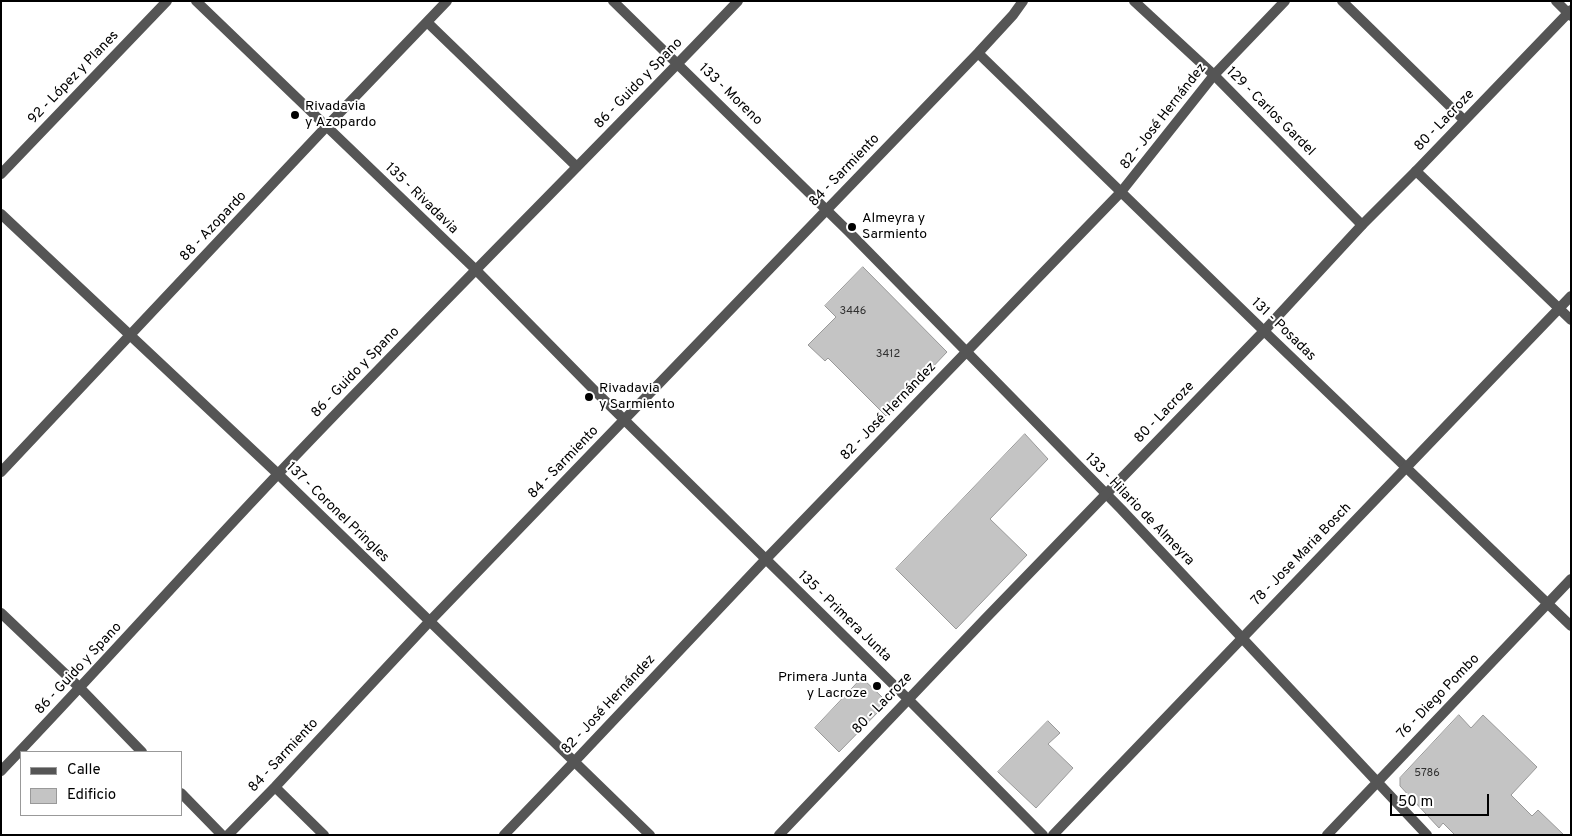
<!DOCTYPE html>
<html>
<head>
<meta charset="utf-8">
<style>
  body { margin:0 }
  #map { position:relative; width:1572px; height:836px; overflow:hidden; background:#fff; font-family:Overpass,sans-serif }
  canvas { display:block }
  .frame { position:absolute; inset:0; border:2px solid #000; pointer-events:none }
  .legend { position:absolute; left:20px; top:751px; width:162px; height:65px; box-sizing:border-box; background:#fff; border:1px solid #999; margin:0; padding:6px 9px; list-style:none; font-size:15px; color:#000 }
  .legend li { display:flex; align-items:center; gap:10px; height:25px }
  .legend b { width:25px; border:1px solid #999 }
  .scale { position:absolute; left:1390px; top:794px; width:99px; height:22px; box-sizing:border-box; border:2px solid #000; border-top:0; padding-left:6px; font-size:15px; line-height:18px; white-space:nowrap; color:#000; -webkit-text-stroke:4px #fff; paint-order:stroke }
</style>
</head>
<body>
<div id="map">
<canvas width="1572" height="836"></canvas>
<div class="frame"></div>
<ul class="legend">
<li><b style="height:6px;background:#555"></b>Calle</li>
<li><b style="height:14px;background:#c4c4c4"></b>Edificio</li>
</ul>
<div class="scale">50 m</div>
</div>
<script>
const ctx = document.querySelector('canvas').getContext('2d');
ctx.lineJoin = 'round';
function paint(path, color) { ctx.fillStyle = color; ctx.fill(path, 'evenodd'); }
function stroke(path, color, width, dash) { ctx.strokeStyle = color; ctx.lineWidth = width; ctx.lineCap = dash ? 'butt' : 'round'; ctx.setLineDash(dash || []); ctx.stroke(path); }
function drawText(font, color, halo, rows, align = 'center') {
  ctx.font = font + ' Overpass,sans-serif'; ctx.lineWidth = 4; ctx.setLineDash([]); ctx.textBaseline = 'middle'; ctx.strokeStyle = halo; ctx.fillStyle = color; for (const [text, x, y, turn = 0] of rows) {
    ctx.save(); ctx.translate(x, y); ctx.rotate((+turn || 0) * Math.PI / 180); ctx.textAlign = isNaN(turn) ? turn : align; if (halo) ctx.strokeText(text, 0, 0); ctx.fillText(text, 0, 0); ctx.restore();
  }
}
const building = new Path2D(`
  M 863,267 L 947,352 L 886,416 L 828,358 L 825,361 L 808,345 L 836,317 L 825,306 Z
  M 1025,434 L 1048,459 L 990,519 L 1027,555 L 956,629 L 896,569 Z
  M 862,678 L 882,697 L 882,708 L 839,752 L 815,728 Z
  M 1459,715 L 1471,728 L 1483,715 L 1537,767 L 1511,795 L 1532,816 L 1538,810 L 1564,835 L 1455,835 L 1443,823 L 1439,828 L 1400,786 L 1400,778 Z
  M 1048,721 L 1060,733 L 1048,744 L 1073,768 L 1036,808 L 998,772 Z`);
const minor = new Path2D(`
  M 196,1 L 475,269 L 595,391 L 908,699 L 1043,835
  M 613,1 L 848,231 L 1121,509 L 1427,835
  M 1134,1 L 1214,75 L 1362,225
  M 1342,1 L 1464,120
  M 1556,1 L 1571,16
  M 427,22 L 577,167
  M 978,53 L 1264,331 L 1571,626
  M 1416,171 L 1571,320
  M 1,174 L 167,1
  M 1,214 L 278,474 L 650,835
  M 1,472 L 326,127 L 447,1
  M 1,613 L 80,688 L 142,752
  M 1,771 C 95,673 185,572 279,473 C 430,314 586,160 738,1
  M 275,787 L 324,835
  M 181,793 L 222,835
  M 228,835 L 275,787 L 429,622 L 978,53 L 1013,15 L 1023,1
  M 504,835 L 574,762 L 765,560 L 1121,192 L 1214,75 L 1285,1
  M 1327,835 L 1571,579`);
const tertiary = new Path2D(`
  M 779,835 L 986,618 L 1264,331 L 1362,225 L 1416,171 L 1571,10
  M 1053,835 L 1571,296`);
const markers = [
  [295,115,5,"#000"],
  [852,227,5,"#000"],
  [589,397,5,"#000"],
  [877,686,5,"#000"]
];
const numberNames = [
  ["3446",853,312],
  ["3412",888,355],
  ["5786",1427,774]
];
const streetNames = [
  ["92 - López y Planes",74,78,-46],
  ["86 - Guido y Spano",639,84,-46],
  ["133 - Moreno",730,95,44],
  ["129 - Carlos Gardel",1270,112,45],
  ["82 - José Hernández",1164,117,-52],
  ["80 - Lacroze",1445,121,-46],
  ["84 - Sarmiento",845,171,-46],
  ["135 - Rivadavia",421,199,44],
  ["88 - Azopardo",214,227,-47],
  ["131 - Posadas",1283,330,44],
  ["86 - Guido y Spano",356,373,-46],
  ["82 - José Hernández",889,412,-46],
  ["80 - Lacroze",1165,413,-46],
  ["84 - Sarmiento",564,463,-46],
  ["133 - Hilario de Almeyra",1139,510,46],
  ["137 - Coronel Pringles",337,513,44],
  ["78 - Jose Maria Bosch",1302,555,-46],
  ["135 - Primera Junta",844,617,44],
  ["86 - Guido y Spano",79,669,-47],
  ["76 - Diego Pombo",1439,697,-46],
  ["80 - Lacroze",883,704,-46],
  ["82 - José Hernández",609,705,-47],
  ["84 - Sarmiento",284,756,-47]
];
const poiNames = [
  ["Rivadavia",305,107],
  ["y Azopardo",305,123],
  ["Almeyra y",862,219],
  ["Sarmiento",862,235],
  ["Rivadavia",599,389],
  ["y Sarmiento",599,405],
  ["Primera Junta",867,678,"right"],
  ["y Lacroze",867,694,"right"]
];
paint(building, '#c4c4c4');
stroke(building, '#999', 1);
stroke(minor, '#555', 10);
stroke(tertiary, '#555', 10);
for (const [x, y, r, color] of markers) { const dot = new Path2D(); dot.arc(x, y, r, 0, 2 * Math.PI); ctx.fillStyle = color; ctx.fill(dot); stroke(dot, '#fff', 2); }
drawText('11px', '#313131', null, numberNames);
drawText('14px', '#000', '#fff', streetNames);
drawText('14px', '#000', '#fff', poiNames, 'left');
</script>
</body>
</html>
